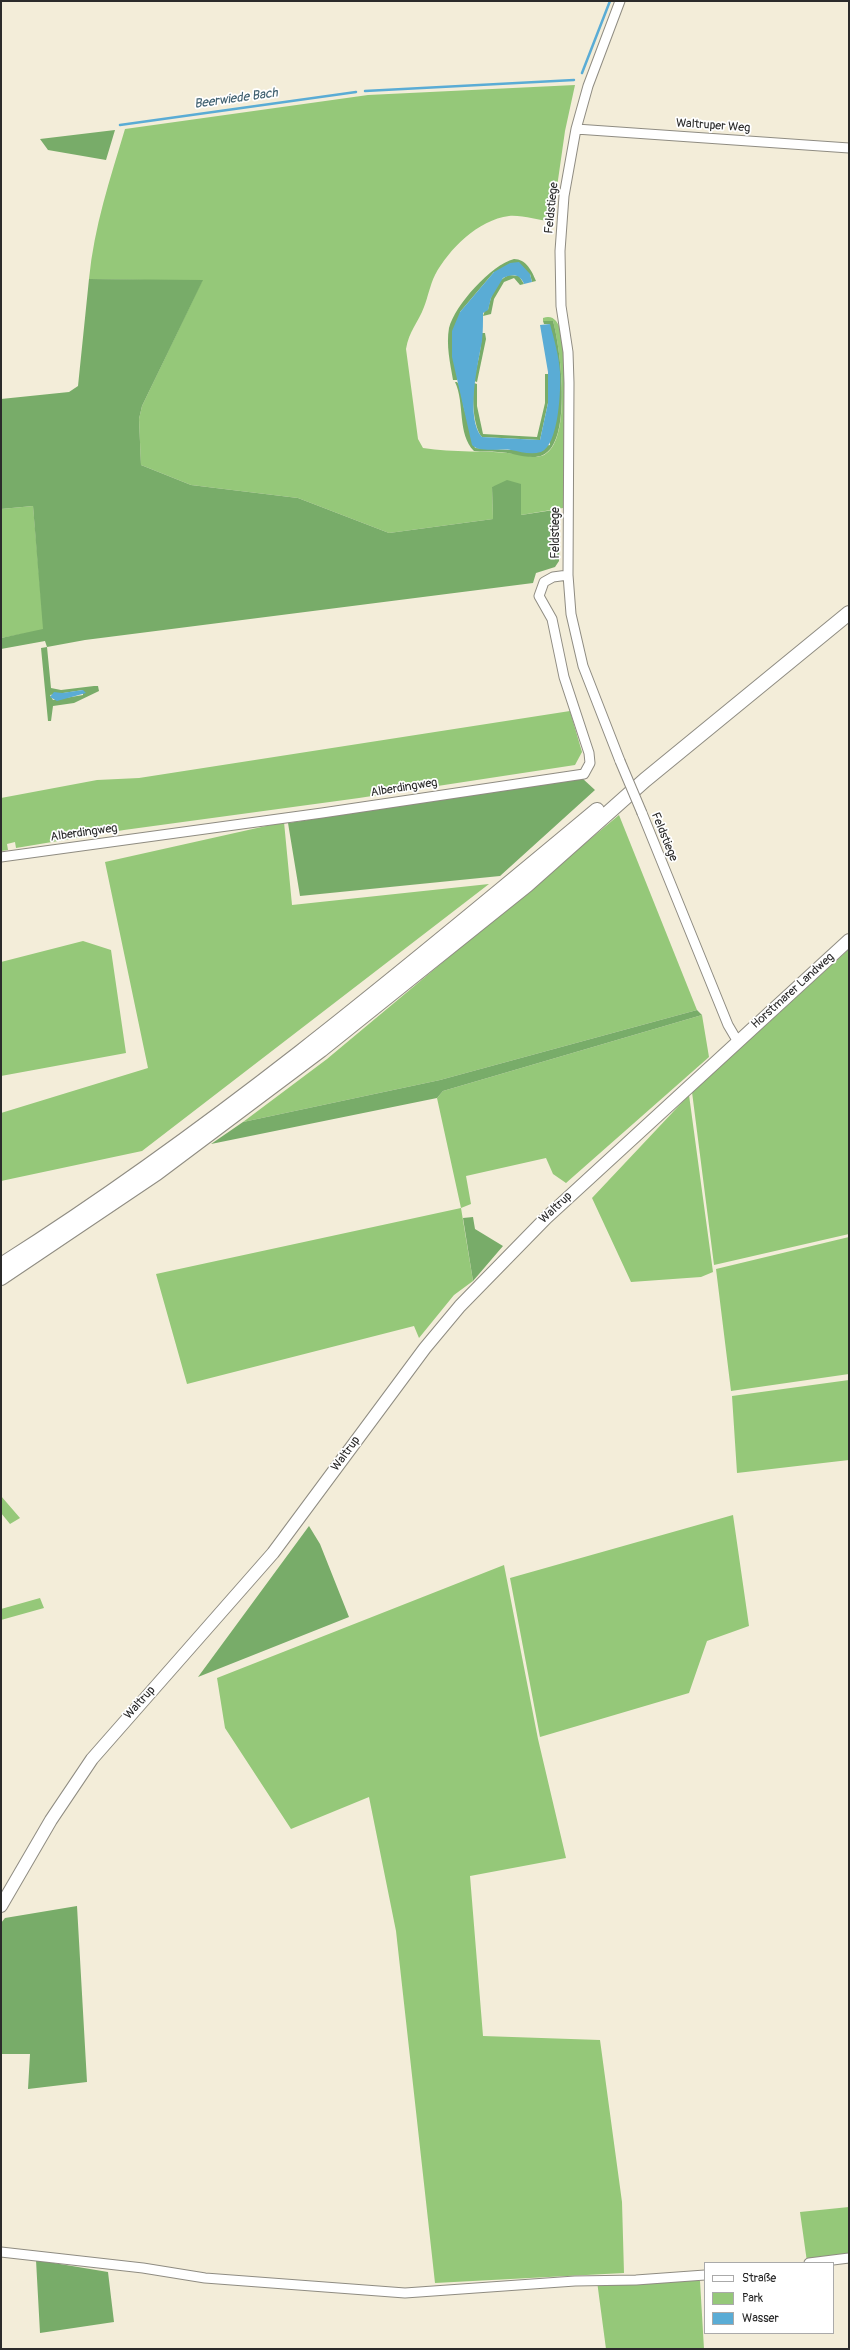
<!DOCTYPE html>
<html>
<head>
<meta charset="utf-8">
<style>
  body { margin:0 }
  #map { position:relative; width:850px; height:2350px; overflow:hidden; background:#f3edd9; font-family:Pangolin,sans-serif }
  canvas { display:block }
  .frame { position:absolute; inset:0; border:2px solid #2b2b2b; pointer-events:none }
  .legend { position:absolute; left:704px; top:2262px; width:130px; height:72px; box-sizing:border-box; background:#fff; border:1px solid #aaa; margin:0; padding:5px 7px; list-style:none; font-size:12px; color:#2b2b2b }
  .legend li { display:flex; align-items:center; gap:8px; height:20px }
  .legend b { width:20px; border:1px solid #aaa }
</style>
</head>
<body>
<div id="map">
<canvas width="850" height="2350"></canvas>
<div class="frame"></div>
<ul class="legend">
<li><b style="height:5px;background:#fff"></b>Straße</li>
<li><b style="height:11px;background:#95c879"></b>Park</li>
<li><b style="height:11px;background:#5aacd5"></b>Wasser</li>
</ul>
</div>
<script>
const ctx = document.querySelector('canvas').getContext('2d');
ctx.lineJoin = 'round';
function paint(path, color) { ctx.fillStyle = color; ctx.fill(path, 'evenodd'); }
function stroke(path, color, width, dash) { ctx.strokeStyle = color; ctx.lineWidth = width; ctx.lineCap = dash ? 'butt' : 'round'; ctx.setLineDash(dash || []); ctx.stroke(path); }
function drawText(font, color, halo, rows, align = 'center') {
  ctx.font = font + ' Pangolin,sans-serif'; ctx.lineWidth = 3.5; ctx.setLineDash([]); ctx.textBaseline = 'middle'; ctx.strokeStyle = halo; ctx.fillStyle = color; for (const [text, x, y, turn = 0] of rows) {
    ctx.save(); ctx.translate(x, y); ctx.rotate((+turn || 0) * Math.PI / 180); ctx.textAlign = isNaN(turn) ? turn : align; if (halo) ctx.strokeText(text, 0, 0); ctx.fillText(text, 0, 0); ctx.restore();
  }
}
const green = new Path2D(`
  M 575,85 L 565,131 L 552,222 C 539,220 522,215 509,216 C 478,220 449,249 435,275 C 430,285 428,297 424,307 C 418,323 409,331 406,349 L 418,439 L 423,448 C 454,453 485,450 517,454 C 525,455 536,459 544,455 C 573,440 560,346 553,321 L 543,321 L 543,318 C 561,311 563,341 565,352 L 564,500 L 563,508 L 521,515 L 521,484 L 492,487 L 493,519 L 389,533 L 298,498 L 191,485 L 141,465 L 139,419 L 142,406 L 202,281 L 89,279 C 94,227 110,179 125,129 L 368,95 Z
  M 33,506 L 44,630 L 1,638 L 1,509 Z
  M 570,711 L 582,752 L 575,765 L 359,798 L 124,830 L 16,848 L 15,842 L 7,844 L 8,850 L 1,851 L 1,798 L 97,780 L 139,778 Z
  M 619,815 L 697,1010 L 440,1080 L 243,1122 L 327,1059 Z
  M 284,822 L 292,905 L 489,884 L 142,1151 L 1,1181 L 1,1113 L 148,1068 L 105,862 Z
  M 83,941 L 111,950 L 126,1053 L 1,1076 L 1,962 Z
  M 849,949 L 849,1234 L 714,1265 L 692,1092 Z
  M 702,1015 L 709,1057 L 566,1183 L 553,1174 L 546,1158 L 466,1176 L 471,1204 L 461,1208 L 473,1281 L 454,1295 L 419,1338 L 414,1326 L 187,1384 L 156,1274 L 461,1208 L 437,1098 L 443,1091 Z
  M 689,1095 L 713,1272 L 701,1277 L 631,1282 L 592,1198 Z
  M 849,1237 L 849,1374 L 731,1391 L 716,1269 Z
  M 849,1380 L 849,1460 L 737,1473 L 732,1396 Z
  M 1,1496 L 20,1518 L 10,1524 L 1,1513 Z
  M 733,1515 L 749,1626 L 707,1641 L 689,1693 L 540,1737 L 510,1578 Z
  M 504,1565 L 538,1739 L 566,1858 L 470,1876 L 483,2036 L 600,2040 L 622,2202 L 624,2273 L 435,2283 L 396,1931 L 369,1797 L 291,1829 L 225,1728 L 217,1678 Z
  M 40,1598 L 44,1608 L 1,1620 L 1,1609 Z
  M 849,2207 L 849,2253 L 807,2262 L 800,2212 Z
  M 597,2281 L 700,2281 L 704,2349 L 606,2349 Z`);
const forest = new Path2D(`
  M 115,130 L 106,160 L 48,150 L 40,139 Z
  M 514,259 C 526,259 532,271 536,281 L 532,282 L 530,274 L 494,272 L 460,312 L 457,380 L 453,380 C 450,363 446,345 449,328 C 455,305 491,265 514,259 Z
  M 509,275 L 519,276 L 524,284 L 520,285 L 514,278 L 504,282 L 494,299 L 491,314 L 483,316 L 485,310 L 488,310 C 491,296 495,281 509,275 Z
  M 89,279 L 203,280 L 142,406 L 139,419 L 141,465 L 191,485 L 298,498 L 389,533 L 493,519 L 492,487 L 507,480 L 521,484 L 521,515 L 560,509 L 559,561 L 555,567 L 536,573 L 533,583 L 85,640 L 47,647 L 51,688 L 61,690 L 94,686 L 98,686 L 99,691 L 74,703 L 53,706 L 51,721 L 48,721 L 41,648 L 47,647 L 45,641 L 1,649 L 1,638 L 43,629 L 33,506 L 1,509 L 1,399 L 69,392 L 78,386 ZM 83,690 L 83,695 L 53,700 L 50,695 Z
  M 543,321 L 553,321 C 560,345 573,442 543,455 C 530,461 512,452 498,452 C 490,451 482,452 474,451 C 457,434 465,403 455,382 L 457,382 L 460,386 L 464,408 L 475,448 L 510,450 L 550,445 L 550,324 L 544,324 Z
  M 481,333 L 485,333 L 486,339 L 477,382 L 474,381 C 476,368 483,345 481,333 Z
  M 545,374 L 548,374 L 548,403 L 540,440 L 482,437 C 473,427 472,397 474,383 L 477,384 L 477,406 L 483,434 L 537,437 L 545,403 Z
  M 582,778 L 595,790 L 500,876 L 300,896 L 288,823 Z
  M 697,1010 L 702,1015 L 443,1091 L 437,1098 L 211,1144 L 243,1122 L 440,1080 Z
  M 473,1217 L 475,1229 L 503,1246 L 473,1281 L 463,1218 Z
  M 309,1526 L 320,1544 L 349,1617 L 198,1677 Z
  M 77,1906 L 87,2082 L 28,2089 L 30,2054 L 1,2054 L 1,1923 L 5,1918 Z
  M 36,2260 L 108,2272 L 114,2322 L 40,2333 Z`);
const water = new Path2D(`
  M 519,262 L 530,274 L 532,282 L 524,284 C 520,273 511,274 503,278 L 491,298 L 488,310 L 483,313 C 483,322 483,332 482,341 C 478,363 465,419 482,437 L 540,440 L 548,403 L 548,372 L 540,325 L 550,324 C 554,339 559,356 560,372 C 561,389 559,445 541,452 C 531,455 521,452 511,450 C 501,448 479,453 472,445 L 452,357 L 452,331 L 460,312 L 494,272 L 510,263 Z
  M 83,690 L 86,693 L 57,701 L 50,697 L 54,692 L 62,693 Z`);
const stream = new Path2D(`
  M 582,73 L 610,1
  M 365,91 L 574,80
  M 120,125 L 356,92`);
const minor = new Path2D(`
  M 620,1 L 588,86 L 576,129 L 564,196 L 560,251 L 561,306 L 568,352 L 569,383 L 568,575 L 571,614 L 583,666 L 620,761
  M 576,129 L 849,148
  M 642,813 L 728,1025 L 738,1042
  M 1,857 L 322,813 L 584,774 L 590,763 L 589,753 L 564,677 L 552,619 L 539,596 L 544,582 L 553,577 L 568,575
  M 1,2252 L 143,2268 L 205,2278 L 405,2293 L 575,2281 L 636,2280 L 705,2275
  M 809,2263 L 849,2258`);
const secondary = new Path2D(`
  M 1,1906 L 51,1820 L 92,1759 L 273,1553 L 425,1348 L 460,1306 L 546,1218 L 849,940`);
const trunk = new Path2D(`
  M 1,1265 C 213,1131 405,970 597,810
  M 1,1278 L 157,1173 L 321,1050 L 527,885 L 645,780 L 849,613`);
const minorBridge = new Path2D(`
  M 620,761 L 642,813`);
const streetNames = [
  ["Waltruper Weg",713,126,4],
  ["Feldstiege",552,208,-84],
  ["Feldstiege",556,533,-90],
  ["Alberdingweg",404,788,-9],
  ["Alberdingweg",84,833,-8],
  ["Feldstiege",664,837,68],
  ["Horstmarer Landweg",793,991,-42],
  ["Waltrup",556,1208,-43],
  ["Waltrup",346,1454,-54],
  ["Waltrup",140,1703,-48]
];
const waterNames = [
  ["Beerwiede Bach",236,99,-8]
];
paint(green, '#95c879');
paint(forest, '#78ac69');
paint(water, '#5aacd5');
stroke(stream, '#5aacd5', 2.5);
stroke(minor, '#8f8c82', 11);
stroke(secondary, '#8f8c82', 14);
stroke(trunk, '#8f8c82', 16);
stroke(minor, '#fff', 9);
stroke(secondary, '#fff', 12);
stroke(trunk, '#fff', 14);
stroke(minorBridge, '#8f8c82', 11, []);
stroke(minorBridge, '#fff', 9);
drawText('12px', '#2b2b2b', '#fff', streetNames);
drawText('italic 13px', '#3e5f6f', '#fff', waterNames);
</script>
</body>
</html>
